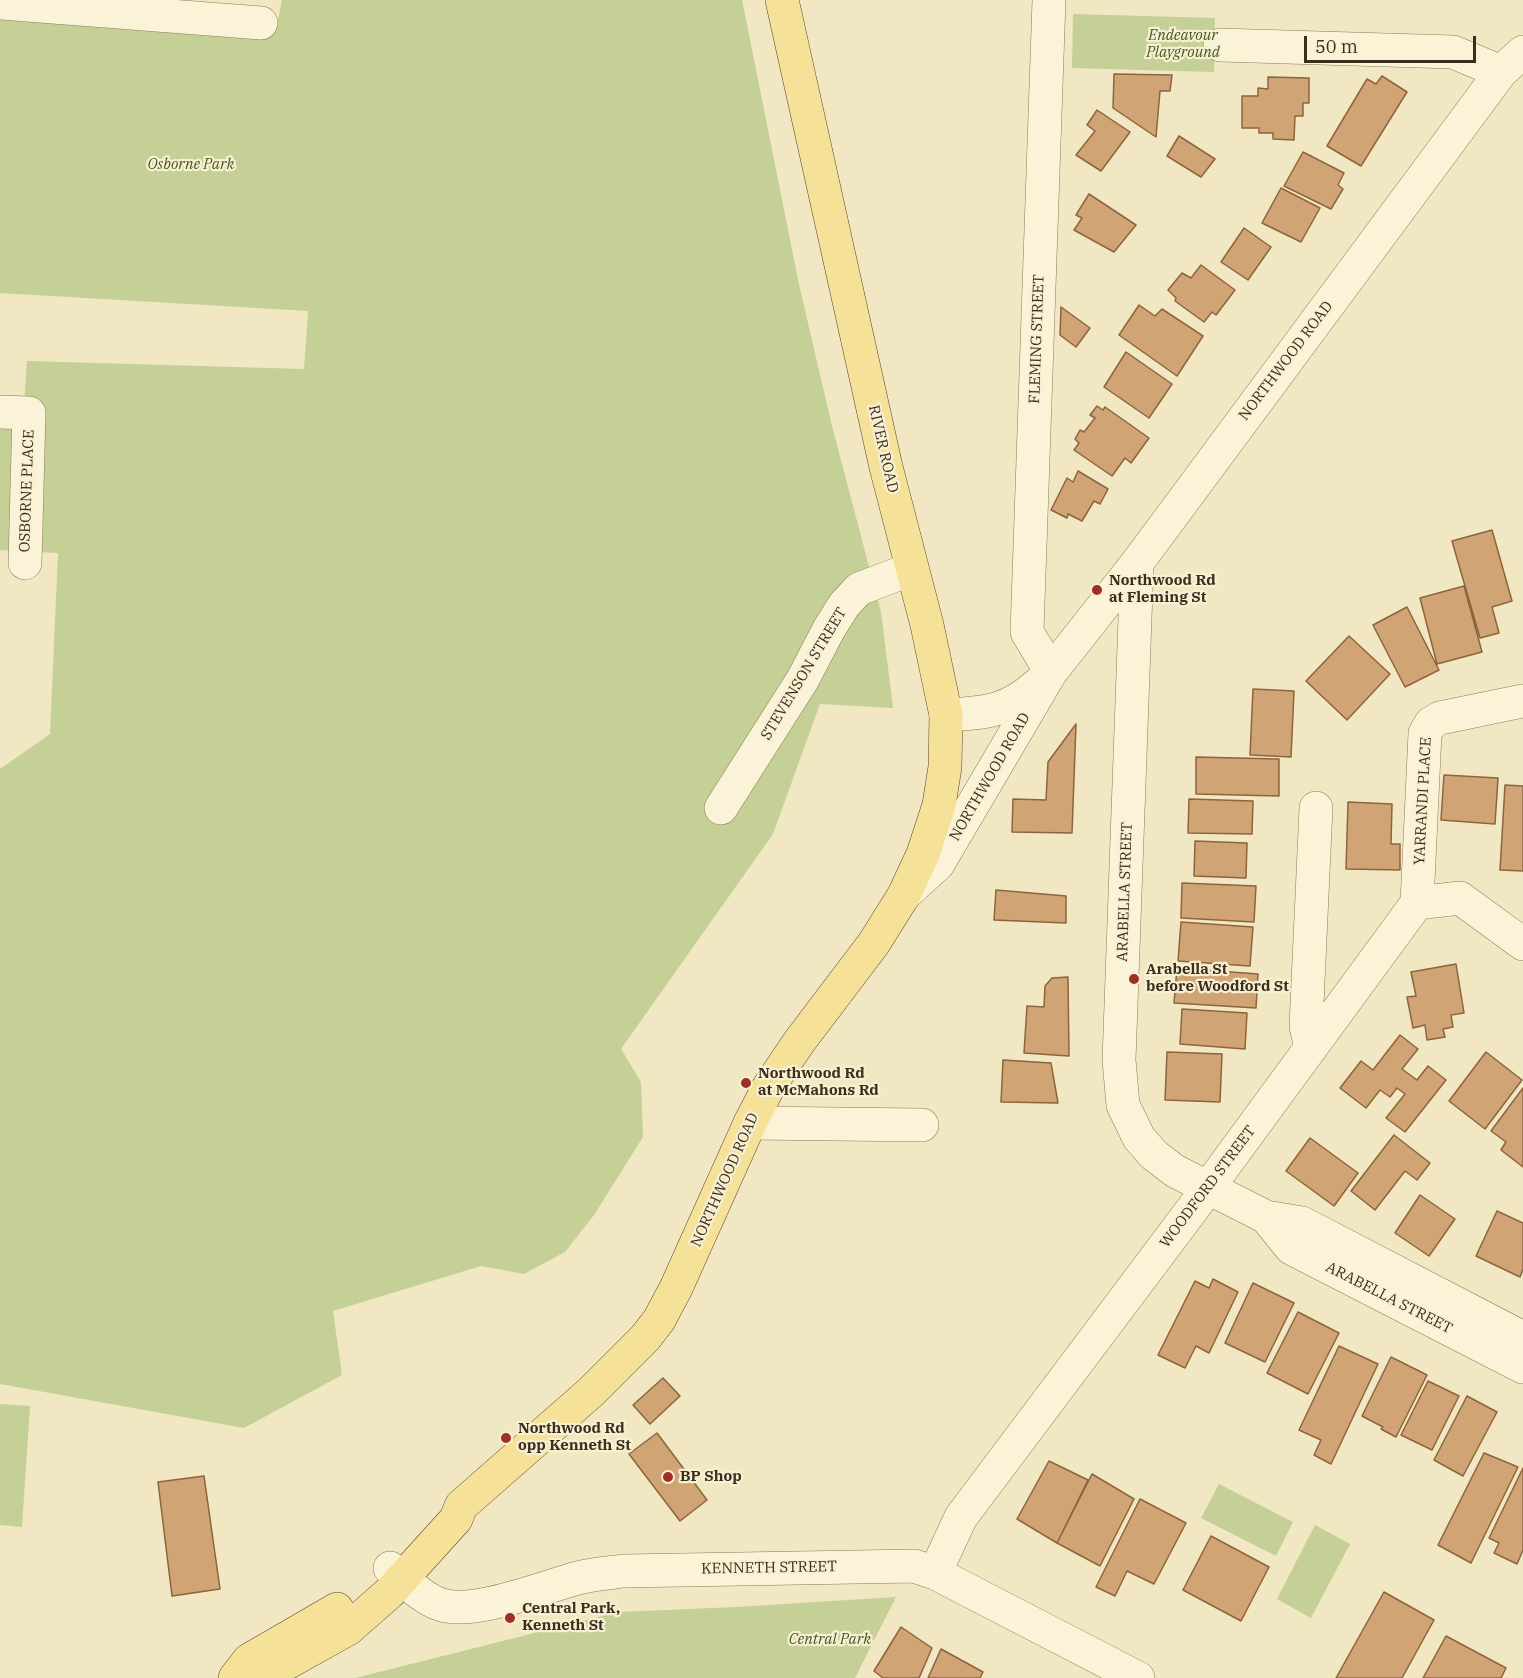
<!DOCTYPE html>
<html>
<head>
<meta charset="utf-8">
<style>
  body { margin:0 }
  #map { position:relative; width:1523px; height:1678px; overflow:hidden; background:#f1e7c3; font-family:"IBM Plex Serif",serif }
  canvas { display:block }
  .scale { position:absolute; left:1304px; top:36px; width:172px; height:27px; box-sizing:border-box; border:3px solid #3b2e1d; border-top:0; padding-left:8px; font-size:18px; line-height:21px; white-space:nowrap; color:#3b2e1d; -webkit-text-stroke:4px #f8f0d3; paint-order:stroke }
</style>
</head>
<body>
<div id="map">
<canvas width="1523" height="1678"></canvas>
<div class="scale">50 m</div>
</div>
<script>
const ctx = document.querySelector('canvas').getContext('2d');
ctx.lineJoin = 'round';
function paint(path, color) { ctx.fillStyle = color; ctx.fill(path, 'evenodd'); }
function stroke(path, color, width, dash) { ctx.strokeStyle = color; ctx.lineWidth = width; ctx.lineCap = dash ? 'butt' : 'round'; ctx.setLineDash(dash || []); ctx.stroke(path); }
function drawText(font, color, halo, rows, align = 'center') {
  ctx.font = font + ' "IBM Plex Serif",serif'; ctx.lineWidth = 4.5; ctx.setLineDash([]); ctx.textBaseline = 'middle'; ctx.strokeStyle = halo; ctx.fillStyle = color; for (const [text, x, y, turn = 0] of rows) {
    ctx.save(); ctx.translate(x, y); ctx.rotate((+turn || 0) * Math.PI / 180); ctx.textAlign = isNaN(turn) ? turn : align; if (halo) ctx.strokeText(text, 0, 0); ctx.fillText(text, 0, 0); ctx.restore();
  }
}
const green = new Path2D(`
  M 282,0 L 742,0 L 798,280 L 832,426 L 881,612 L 893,708 L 820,704 L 773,834 L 621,1049 L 641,1082 L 643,1137 L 594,1215 L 565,1252 L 524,1274 L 481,1266 L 333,1311 L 342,1375 L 244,1428 L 0,1384 L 0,769 L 50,734 L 58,553 L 0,550 L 0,405 L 24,405 L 27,361 L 304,369 L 308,311 L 0,293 L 0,18 L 276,30 Z
  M 1073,14 L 1215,18 L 1214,72 L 1072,68 Z
  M 0,1404 L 30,1406 L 22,1527 L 0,1525 Z
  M 1219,1484 L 1293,1522 L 1276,1556 L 1201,1518 Z
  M 1315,1525 L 1350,1544 L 1311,1618 L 1277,1599 Z
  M 896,1597 L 855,1678 L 355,1678 L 618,1612 L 736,1607 Z`);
const building = new Path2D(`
  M 1114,74 L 1172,75 L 1170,91 L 1160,91 L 1156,137 L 1113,108 Z
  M 1382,76 L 1407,92 L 1361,166 L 1327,146 L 1367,79 L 1376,84 Z
  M 1268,77 L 1309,78 L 1309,103 L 1303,103 L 1303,116 L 1295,116 L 1294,140 L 1273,139 L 1273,133 L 1259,133 L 1259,128 L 1242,128 L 1242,96 L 1258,96 L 1258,88 L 1268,89 Z
  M 1097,110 L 1130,132 L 1101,171 L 1076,155 L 1095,131 L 1087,125 Z
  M 1179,136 L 1215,159 L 1201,177 L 1167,156 Z
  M 1303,152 L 1344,173 L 1338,185 L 1343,189 L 1331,209 L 1284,186 Z
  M 1281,188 L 1320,208 L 1301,242 L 1262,223 Z
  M 1089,194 L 1136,225 L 1114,252 L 1074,230 L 1082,218 L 1076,215 Z
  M 1244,228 L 1271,247 L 1248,280 L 1221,262 Z
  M 1201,265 L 1235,290 L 1216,315 L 1212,312 L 1204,322 L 1175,301 L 1176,298 L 1168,290 L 1182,273 L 1191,278 Z
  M 1139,305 L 1155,316 L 1162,309 L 1203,336 L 1177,376 L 1119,335 Z
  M 1061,307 L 1090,328 L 1076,347 L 1060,335 Z
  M 1126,352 L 1172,384 L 1149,418 L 1104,387 Z
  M 1097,406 L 1103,410 L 1105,407 L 1149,438 L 1131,463 L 1125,458 L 1112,476 L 1074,450 L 1079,443 L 1075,439 L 1080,430 L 1084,432 L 1095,418 L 1090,415 Z
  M 1078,471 L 1108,489 L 1100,504 L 1094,501 L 1082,521 L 1068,514 L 1067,518 L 1051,510 L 1067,478 L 1073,482 Z
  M 1492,530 L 1512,601 L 1492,607 L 1499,633 L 1480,638 L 1452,541 Z
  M 1464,586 L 1482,652 L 1437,664 L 1420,598 Z
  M 1407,607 L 1439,670 L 1405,687 L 1373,625 Z
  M 1349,636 L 1390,674 L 1347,720 L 1306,681 Z
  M 1253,689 L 1294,691 L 1291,757 L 1250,755 Z
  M 1076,724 L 1072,833 L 1012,832 L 1013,799 L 1046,800 L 1048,762 Z
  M 1196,757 L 1279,759 L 1279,796 L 1196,794 Z
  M 1444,775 L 1498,778 L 1495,824 L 1441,820 Z
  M 1505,785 L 1523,786 L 1523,871 L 1500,870 Z
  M 1189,799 L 1253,801 L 1252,834 L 1188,833 Z
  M 1348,802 L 1392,804 L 1391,844 L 1400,844 L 1400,870 L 1346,869 Z
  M 1195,841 L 1247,843 L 1246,878 L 1194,876 Z
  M 1182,883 L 1256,886 L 1254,922 L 1181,918 Z
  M 996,890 L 1066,896 L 1066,923 L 994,920 Z
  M 1181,922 L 1253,927 L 1250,966 L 1178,961 Z
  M 1456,964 L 1464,1013 L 1451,1015 L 1453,1027 L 1443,1029 L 1445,1037 L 1427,1040 L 1425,1025 L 1413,1028 L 1407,997 L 1416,996 L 1411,972 Z
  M 1177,968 L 1258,974 L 1256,1008 L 1174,1003 Z
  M 1068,977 L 1069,1056 L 1024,1053 L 1027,1006 L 1044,1007 L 1045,986 L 1052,978 Z
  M 1182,1009 L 1247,1013 L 1245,1049 L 1180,1044 Z
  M 1400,1035 L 1418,1049 L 1402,1069 L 1417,1080 L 1428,1066 L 1446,1080 L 1405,1132 L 1386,1118 L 1405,1094 L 1397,1088 L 1390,1097 L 1380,1090 L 1366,1108 L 1340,1088 L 1361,1061 L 1373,1070 Z
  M 1167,1052 L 1222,1054 L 1220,1102 L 1165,1100 Z
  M 1486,1052 L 1522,1080 L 1485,1129 L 1449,1101 Z
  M 1003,1060 L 1051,1063 L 1058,1103 L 1001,1102 Z
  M 1523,1088 L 1523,1167 L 1501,1150 L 1506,1142 L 1491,1131 Z
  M 1394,1135 L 1430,1163 L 1417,1180 L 1405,1171 L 1375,1210 L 1351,1191 Z
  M 1310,1138 L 1358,1173 L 1334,1206 L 1286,1171 Z
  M 1420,1195 L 1455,1219 L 1429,1256 L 1395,1233 Z
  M 1497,1211 L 1523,1223 L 1523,1269 L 1520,1277 L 1476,1256 Z
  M 1213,1279 L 1238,1292 L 1209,1353 L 1196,1346 L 1185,1368 L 1158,1355 L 1195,1281 L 1209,1288 Z
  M 1253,1283 L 1294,1303 L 1265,1362 L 1225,1343 Z
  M 1298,1312 L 1339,1333 L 1308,1394 L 1267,1373 Z
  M 1339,1346 L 1378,1364 L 1331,1464 L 1314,1455 L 1321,1440 L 1299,1430 Z
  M 1391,1357 L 1427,1375 L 1396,1437 L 1381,1429 L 1383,1427 L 1362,1416 Z
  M 663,1378 L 680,1396 L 650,1424 L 633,1405 Z
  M 1428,1381 L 1459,1396 L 1432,1450 L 1401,1435 Z
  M 1467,1396 L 1497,1412 L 1463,1476 L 1434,1460 Z
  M 657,1433 L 707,1500 L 680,1521 L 629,1454 Z
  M 1484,1453 L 1518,1467 L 1471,1563 L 1438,1545 Z
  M 1049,1461 L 1088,1480 L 1057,1543 L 1017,1519 Z
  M 1523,1468 L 1523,1550 L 1517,1564 L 1494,1553 L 1499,1543 L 1489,1538 Z
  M 1092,1474 L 1134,1499 L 1100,1566 L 1057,1543 Z
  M 204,1476 L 220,1589 L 172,1596 L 158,1482 Z
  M 1140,1499 L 1186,1523 L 1154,1584 L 1127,1571 L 1115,1596 L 1096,1587 Z
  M 1211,1536 L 1269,1567 L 1241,1621 L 1183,1590 Z
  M 1384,1592 L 1434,1620 L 1402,1678 L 1336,1678 Z
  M 901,1627 L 932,1648 L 919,1678 L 883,1678 L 874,1671 Z
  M 1446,1636 L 1506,1668 L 1501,1678 L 1423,1678 Z
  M 941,1649 L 983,1672 L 980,1678 L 928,1678 Z`);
const minor = new Path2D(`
  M 1049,0 L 1027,632 L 1051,672
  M 0,3 L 261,23
  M 1220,45 L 1453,52 L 1501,72
  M 0,412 L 29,413 L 25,563
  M 1137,563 L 1119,1060 L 1123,1105 L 1139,1138 L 1154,1155 L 1175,1171 L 1266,1217 L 1302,1223 L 1523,1338
  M 946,715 C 984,713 1008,712 1038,684
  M 721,808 L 803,679 L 829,629 L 844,605 L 859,589 L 911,569
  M 904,895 L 938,864 L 1051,672 L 1137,563 L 1501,72 L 1523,52
  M 1417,903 L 1425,733 L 1431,723 L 1440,718 L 1523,701
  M 1311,1048 L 1306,1026 L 1316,808
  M 750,1123 L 922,1125
  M 1266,1217 L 1291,1248 L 1523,1367
  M 390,1568 C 405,1581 423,1599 442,1605 C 475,1615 544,1587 578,1578 C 593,1574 608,1573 624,1571 L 914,1566 L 935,1573 L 1138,1678
  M 935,1573 L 961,1517 L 1194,1207 L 1417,903 L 1460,898 L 1523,944`);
const major = new Path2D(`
  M 235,1678 L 249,1660 L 337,1609
  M 260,1678 L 348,1629 L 389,1593 L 456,1519 L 461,1506 L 591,1392 L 645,1338 L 659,1320 L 676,1288 L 750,1123 L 768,1088 L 799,1042 L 874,943 L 904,895 L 923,854 L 939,805 L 945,767 L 946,715 L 927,625 L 886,467 L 782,0`);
const markers = [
  [1097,590,6,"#9f2e24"],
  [1134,979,6,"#9f2e24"],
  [746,1083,6,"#9f2e24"],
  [506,1438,6,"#9f2e24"],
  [668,1477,6,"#9f2e24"],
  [510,1618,6,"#9f2e24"]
];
const parkNames = [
  ["Endeavour",1183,36],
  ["Playground",1183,53],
  ["Osborne Park",191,165],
  ["Central Park",830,1640]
];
const streetNames = [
  ["FLEMING STREET",1037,339,-88],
  ["NORTHWOOD ROAD",1286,361,-53],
  ["RIVER ROAD",883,449,77],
  ["OSBORNE PLACE",27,491,-88],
  ["STEVENSON STREET",804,674,-59],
  ["NORTHWOOD ROAD",990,777,-60],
  ["YARRANDI PLACE",1423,801,-87],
  ["ARABELLA STREET",1125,892,-88],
  ["NORTHWOOD ROAD",725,1180,-66],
  ["WOODFORD STREET",1208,1187,-53],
  ["ARABELLA STREET",1389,1298,27],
  ["KENNETH STREET",769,1568,-1]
];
const poiNames = [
  ["Northwood Rd",1109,581],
  ["at Fleming St",1109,598],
  ["Arabella St",1146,970],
  ["before Woodford St",1146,987],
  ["Northwood Rd",758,1074],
  ["at McMahons Rd",758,1091],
  ["Northwood Rd",518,1429],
  ["opp Kenneth St",518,1446],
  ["BP Shop",680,1477],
  ["Central Park,",522,1609],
  ["Kenneth St",522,1626]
];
paint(green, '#c4d096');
paint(building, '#d1a476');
stroke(building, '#8d643c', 1.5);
stroke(minor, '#8c7958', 34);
stroke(major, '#5a462d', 34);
stroke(minor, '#fbf3d7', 33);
stroke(major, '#f6e198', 33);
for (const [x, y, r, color] of markers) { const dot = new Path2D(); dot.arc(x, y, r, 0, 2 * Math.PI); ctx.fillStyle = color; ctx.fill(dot); stroke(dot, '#f8f0d3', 2); }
drawText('italic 15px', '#465923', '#f8f0d3', parkNames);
drawText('15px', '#3b2e1d', '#f8f0d3', streetNames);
drawText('bold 15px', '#3b2e1d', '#f8f0d3', poiNames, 'left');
</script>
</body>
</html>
